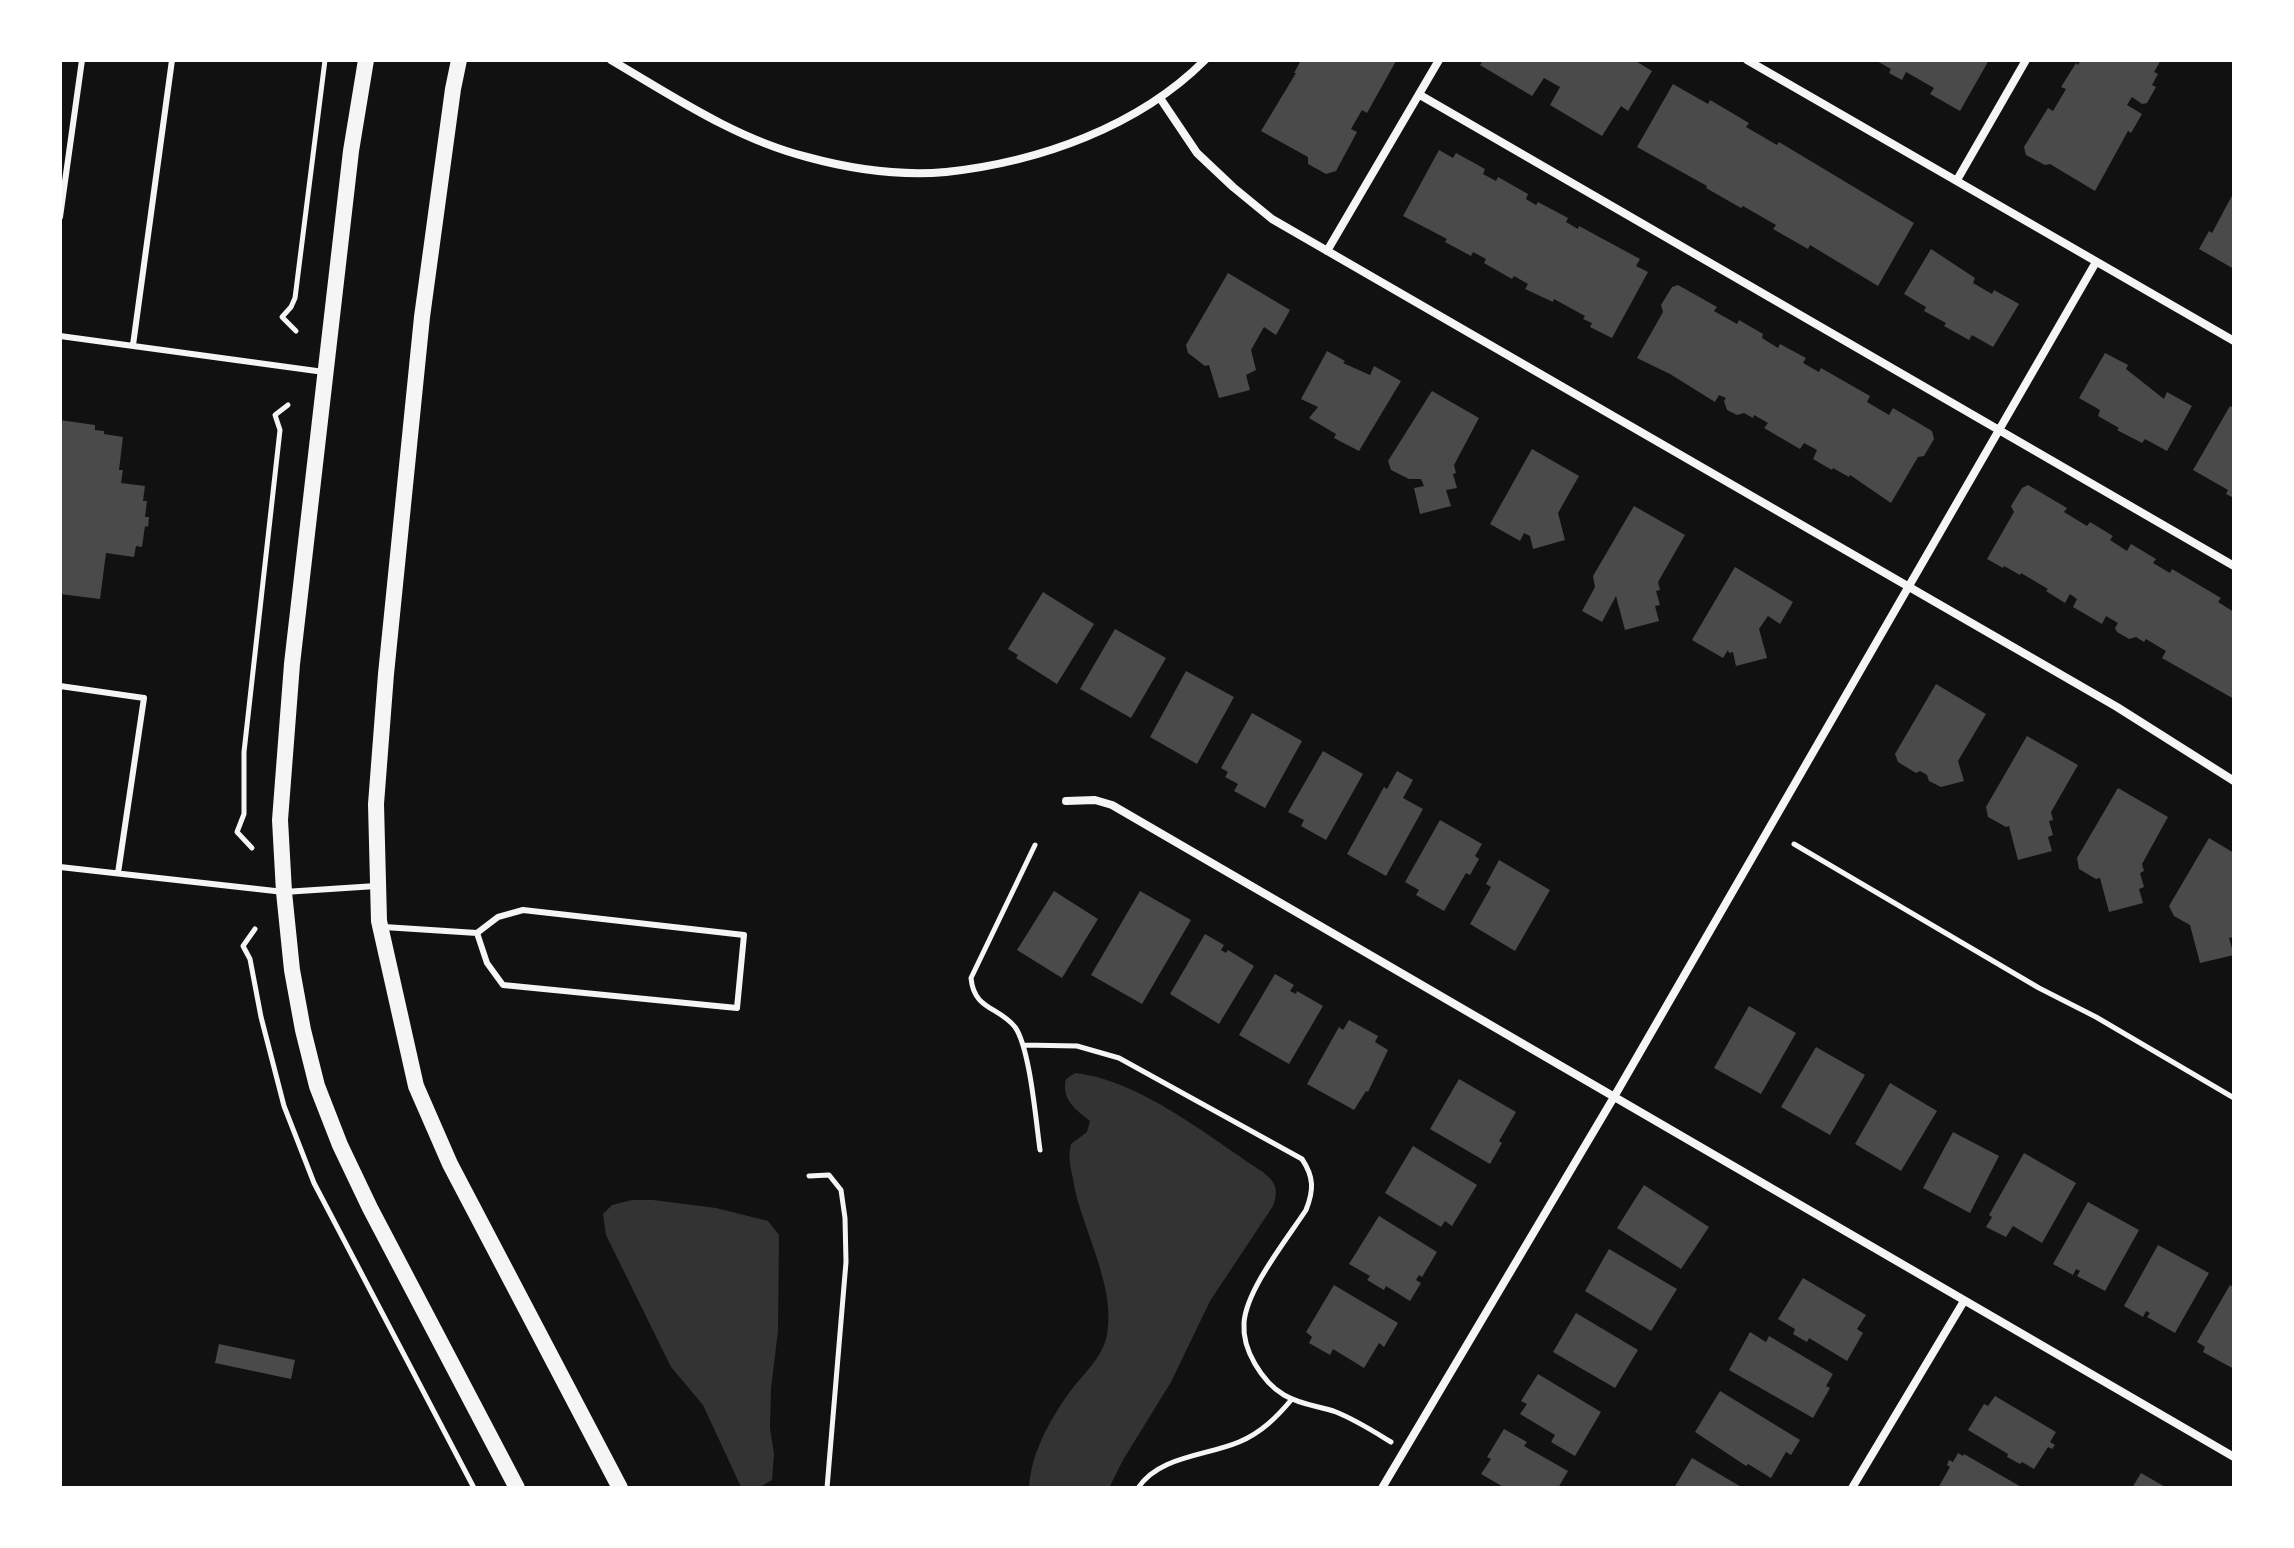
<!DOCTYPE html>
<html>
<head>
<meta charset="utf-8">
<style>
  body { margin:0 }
  #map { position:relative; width:2294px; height:1548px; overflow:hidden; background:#111; font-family:Poppins,sans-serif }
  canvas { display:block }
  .frame { position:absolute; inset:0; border:62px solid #fff; pointer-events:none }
</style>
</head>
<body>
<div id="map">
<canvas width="2294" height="1548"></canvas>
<div class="frame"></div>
</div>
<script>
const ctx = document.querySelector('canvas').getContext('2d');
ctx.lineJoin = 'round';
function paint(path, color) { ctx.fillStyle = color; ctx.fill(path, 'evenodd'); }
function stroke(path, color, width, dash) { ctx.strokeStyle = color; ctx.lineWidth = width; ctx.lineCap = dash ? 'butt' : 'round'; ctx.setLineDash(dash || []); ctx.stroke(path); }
const water = new Path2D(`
  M 1075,1073 C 1140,1080 1209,1137 1263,1172 C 1276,1183 1279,1189 1273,1206 L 1210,1301 L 1171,1382 L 1123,1460 L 1109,1488 L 1029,1488 C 1031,1454 1049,1421 1069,1393 C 1085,1371 1106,1356 1108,1327 C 1113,1282 1083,1230 1074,1185 C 1072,1170 1067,1159 1071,1144 L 1087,1132 L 1090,1121 C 1075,1109 1061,1099 1066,1079 Z
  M 632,1200 L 653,1200 L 716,1208 L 768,1221 L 779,1235 L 778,1331 L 771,1388 L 770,1428 L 774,1454 L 772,1480 L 760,1487 L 741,1487 L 703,1405 L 671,1367 L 606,1235 L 603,1214 L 612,1205 Z`);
const building = new Path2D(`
  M 1301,60 L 1396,61 L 1367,113 L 1362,110 L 1351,129 L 1357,132 L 1336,171 L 1326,174 L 1308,164 L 1308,157 L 1261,131 L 1296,73 L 1294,73 Z
  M 1483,60 L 1634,60 L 1652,71 L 1628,111 L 1621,106 L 1602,136 L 1550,105 L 1560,87 L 1544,78 L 1532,96 L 1480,65 Z
  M 1875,60 L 1989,60 L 1960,111 L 1930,94 L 1934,88 L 1906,72 L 1902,80 L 1889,73 L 1891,69 Z
  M 2081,60 L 2161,60 L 2154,72 L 2158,74 L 2152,85 L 2156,87 L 2147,103 L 2142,104 L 2132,97 L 2127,105 L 2142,114 L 2131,133 L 2128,131 L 2095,191 L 2050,164 L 2045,165 L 2026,155 L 2024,147 L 2048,108 L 2053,111 L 2066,89 L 2061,87 L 2076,63 L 2078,65 Z
  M 1673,84 L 1708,104 L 1710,100 L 1749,123 L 1746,127 L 1777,145 L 1779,142 L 1914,223 L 1878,286 L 1810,245 L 1808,249 L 1773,229 L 1776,225 L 1743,206 L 1741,208 L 1706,188 L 1707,186 L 1637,147 Z
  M 1439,150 L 1453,158 L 1456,153 L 1485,169 L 1483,174 L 1496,181 L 1498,177 L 1528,194 L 1526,199 L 1536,205 L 1538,202 L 1568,218 L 1566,222 L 1578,229 L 1579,226 L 1640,259 L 1636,266 L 1648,272 L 1612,338 L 1590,327 L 1592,323 L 1583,319 L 1585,316 L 1554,299 L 1553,302 L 1525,289 L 1528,284 L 1514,276 L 1512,279 L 1484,263 L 1486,259 L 1473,252 L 1471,256 L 1445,242 L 1447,239 L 1403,216 Z
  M 2234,192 L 2234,269 L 2199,249 L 2209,231 L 2212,233 Z
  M 1931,249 L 1975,278 L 1973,283 L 1992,294 L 1994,290 L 2019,304 L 1993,347 L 1972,335 L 1969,340 L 1944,326 L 1946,323 L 1924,311 L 1926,307 L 1904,294 Z
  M 1228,273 L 1290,310 L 1276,335 L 1264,327 L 1251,350 L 1256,370 L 1246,375 L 1250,390 L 1219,398 L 1209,365 L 1205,366 L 1188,353 L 1186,345 Z
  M 1678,285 L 1717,307 L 1714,311 L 1737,324 L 1739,320 L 1763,334 L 1762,338 L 1778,348 L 1780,344 L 1806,358 L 1803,363 L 1819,372 L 1821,368 L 1870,396 L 1867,402 L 1889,415 L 1893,408 L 1932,431 L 1934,439 L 1924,456 L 1918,457 L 1891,503 L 1850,475 L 1849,477 L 1833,468 L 1832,470 L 1813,459 L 1817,450 L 1804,443 L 1800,449 L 1764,428 L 1768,423 L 1754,415 L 1753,418 L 1744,413 L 1737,415 L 1727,410 L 1724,401 L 1726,398 L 1719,395 L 1715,402 L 1670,374 L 1637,358 L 1663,312 L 1661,305 L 1672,287 Z
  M 1327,351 L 1345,361 L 1343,363 L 1370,375 L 1374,366 L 1401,381 L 1359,451 L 1334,438 L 1336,434 L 1309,418 L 1318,407 L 1301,399 Z
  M 2105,353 L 2128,365 L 2126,369 L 2164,399 L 2167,392 L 2192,406 L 2167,451 L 2145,439 L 2142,443 L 2117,430 L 2119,428 L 2098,416 L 2100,410 L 2079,398 Z
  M 1432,391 L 1479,418 L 1454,465 L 1456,473 L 1453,474 L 1457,488 L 1446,490 L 1451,506 L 1420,514 L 1414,488 L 1424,486 L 1421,479 L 1409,479 L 1391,470 L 1388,461 Z
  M 2230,406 L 2234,408 L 2234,498 L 2226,494 L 2228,490 L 2193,470 Z
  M 60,420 L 95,425 L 95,430 L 104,431 L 104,434 L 123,437 L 119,470 L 123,470 L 121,483 L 145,486 L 143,501 L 147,501 L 145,517 L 149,517 L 148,527 L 145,526 L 142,547 L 136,546 L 134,557 L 106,553 L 100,599 L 60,594 Z
  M 1532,449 L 1579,476 L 1558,513 L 1565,540 L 1533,549 L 1530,536 L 1524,533 L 1520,541 L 1490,524 Z
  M 2028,485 L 2067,508 L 2064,512 L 2087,526 L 2090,522 L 2113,536 L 2110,540 L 2127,551 L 2131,544 L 2156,559 L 2153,563 L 2170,573 L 2172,569 L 2221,598 L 2218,602 L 2234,612 L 2234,699 L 2162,658 L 2166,651 L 2146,639 L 2144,642 L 2136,637 L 2129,639 L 2117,632 L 2115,628 L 2118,623 L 2106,616 L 2102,624 L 2073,607 L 2077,599 L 2070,594 L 2065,603 L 2046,591 L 2048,589 L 2021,573 L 2020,575 L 2004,566 L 2003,568 L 1987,559 L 2014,512 L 2011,506 L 2022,488 Z
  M 1634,506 L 1685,535 L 1658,582 L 1660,590 L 1656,591 L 1660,605 L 1655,606 L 1659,621 L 1625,630 L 1616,596 L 1602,622 L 1582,611 L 1595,587 L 1593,576 Z
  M 1735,567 L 1793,602 L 1780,624 L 1768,616 L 1759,629 L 1767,658 L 1736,666 L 1733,652 L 1729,653 L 1728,650 L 1723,658 L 1692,640 Z
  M 1043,592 L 1094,624 L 1057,684 L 1016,658 L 1018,655 L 1008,649 Z
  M 1115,629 L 1166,658 L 1131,718 L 1080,689 Z
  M 1186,671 L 1234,697 L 1197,764 L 1150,737 Z
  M 1936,684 L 1986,714 L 1958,761 L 1964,781 L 1941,787 L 1929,781 L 1927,775 L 1920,771 L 1916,773 L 1898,762 L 1895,754 Z
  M 1252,713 L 1302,741 L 1265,808 L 1234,791 L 1238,784 L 1225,777 L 1228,772 L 1221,768 Z
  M 2027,736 L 2078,765 L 2051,812 L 2053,820 L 2049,821 L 2053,835 L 2048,837 L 2052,851 L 2018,860 L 2009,826 L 2006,827 L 1988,817 L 1986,807 Z
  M 1323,751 L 1363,774 L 1326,840 L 1301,826 L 1304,820 L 1288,812 Z
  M 1397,771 L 1413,780 L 1403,798 L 1423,809 L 1386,876 L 1347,854 L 1384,787 L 1387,789 Z
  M 2118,788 L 2168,817 L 2142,864 L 2144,871 L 2140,873 L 2144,887 L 2139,889 L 2143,903 L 2109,912 L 2100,878 L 2096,879 L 2079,869 L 2077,858 Z
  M 1440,820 L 1482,844 L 1475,856 L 1479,859 L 1470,875 L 1466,873 L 1444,911 L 1416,895 L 1419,890 L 1405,882 Z
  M 2209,838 L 2234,853 L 2234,937 L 2229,938 L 2234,955 L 2200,963 L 2190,925 L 2174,916 L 2169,906 Z
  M 1499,860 L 1550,890 L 1515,951 L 1470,924 L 1491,887 L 1486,884 Z
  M 1054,891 L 1098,919 L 1062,978 L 1017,950 Z
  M 1140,891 L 1191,920 L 1142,1004 L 1091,975 Z
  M 1205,934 L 1224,945 L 1221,950 L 1226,953 L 1228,950 L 1254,966 L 1219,1024 L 1170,994 Z
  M 1275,974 L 1294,985 L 1290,991 L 1296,994 L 1297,991 L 1323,1006 L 1289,1064 L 1239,1035 Z
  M 1749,1006 L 1796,1033 L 1761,1094 L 1714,1068 Z
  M 1349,1020 L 1378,1036 L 1375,1042 L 1388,1050 L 1368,1092 L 1366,1091 L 1354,1110 L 1307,1084 L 1339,1027 L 1343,1030 Z
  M 1816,1047 L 1865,1075 L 1830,1135 L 1781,1107 Z
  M 1459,1079 L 1516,1112 L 1499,1141 L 1502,1143 L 1490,1164 L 1430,1129 Z
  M 1890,1083 L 1937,1111 L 1901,1171 L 1855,1144 Z
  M 1953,1132 L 1999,1156 L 1970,1213 L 1923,1188 Z
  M 1413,1146 L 1477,1185 L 1452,1226 L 1445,1221 L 1441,1227 L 1385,1193 Z
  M 2024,1153 L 2076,1183 L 2042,1243 L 2013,1226 L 2006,1237 L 1986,1227 L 1992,1217 L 1989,1215 Z
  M 1644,1185 L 1709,1227 L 1681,1269 L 1617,1228 Z
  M 2088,1202 L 2139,1230 L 2105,1291 L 2077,1276 L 2080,1271 L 2076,1269 L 2073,1275 L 2053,1264 Z
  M 1379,1216 L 1437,1252 L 1422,1277 L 1419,1275 L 1416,1280 L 1421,1283 L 1410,1301 L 1386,1286 L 1384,1290 L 1367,1280 L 1370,1276 L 1349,1264 Z
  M 2158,1245 L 2209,1273 L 2175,1333 L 2147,1317 L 2150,1313 L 2146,1311 L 2143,1317 L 2124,1306 Z
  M 1609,1249 L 1677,1289 L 1651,1331 L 1585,1291 Z
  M 1803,1278 L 1866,1315 L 1857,1329 L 1863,1333 L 1847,1361 L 1809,1338 L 1807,1342 L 1793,1334 L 1795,1329 L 1778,1319 Z
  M 1334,1285 L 1398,1323 L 1384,1347 L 1379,1343 L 1364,1368 L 1333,1349 L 1330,1355 L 1309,1343 L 1312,1337 L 1306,1332 Z
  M 2230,1285 L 2234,1288 L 2234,1369 L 2203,1352 L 2205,1347 L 2197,1342 Z
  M 1576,1313 L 1638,1350 L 1615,1388 L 1553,1352 Z
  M 1750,1332 L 1766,1342 L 1769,1336 L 1833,1374 L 1826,1386 L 1830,1388 L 1813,1418 L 1729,1370 Z
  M 219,1344 L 295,1360 L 291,1379 L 215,1363 Z
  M 1538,1374 L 1601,1412 L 1575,1456 L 1551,1442 L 1555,1435 L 1520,1414 L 1527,1404 L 1521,1401 Z
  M 1720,1391 L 1800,1440 L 1791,1455 L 1786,1452 L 1771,1478 L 1748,1464 L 1746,1466 L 1695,1432 Z
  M 1995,1396 L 2056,1432 L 2050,1442 L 2055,1445 L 2052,1449 L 2048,1447 L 2034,1469 L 2022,1462 L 2020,1464 L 2007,1457 L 2008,1454 L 1968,1430 L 1984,1404 L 1988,1406 Z
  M 1504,1429 L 1527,1442 L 1524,1446 L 1568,1471 L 1558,1488 L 1505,1488 L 1481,1474 L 1491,1459 L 1487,1457 Z
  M 1958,1453 L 1963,1456 L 1964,1454 L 2023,1488 L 1938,1488 L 1950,1467 L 1947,1465 L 1949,1460 L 1953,1462 Z
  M 1692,1458 L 1743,1488 L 1674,1488 Z
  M 2141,1473 L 2167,1488 L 2132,1488 Z`);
const path = new Path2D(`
  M 296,331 L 282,317 L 291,307 L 295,298 L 325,60
  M 1794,844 L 2039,988 L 2096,1017 L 2234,1098
  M 1035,845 L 971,978 C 974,1010 998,1006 1015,1027 C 1030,1048 1036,1122 1040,1150
  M 252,848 L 237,832 L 244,814 L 244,752 L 280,430 L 275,415 L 288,405
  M 255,929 L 243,946 L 250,959 L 261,1017 L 284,1106 L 314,1183 L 474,1488
  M 1023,1045 L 1077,1046 L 1119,1058 L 1302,1159 C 1314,1177 1314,1190 1306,1210 C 1287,1239 1246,1290 1244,1323 C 1243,1337 1248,1352 1255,1364 C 1262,1376 1272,1388 1284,1395 C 1301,1405 1319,1406 1336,1412 C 1356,1420 1373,1431 1391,1442
  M 809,1176 L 829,1175 L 841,1190 L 845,1218 L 846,1262 L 827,1488
  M 1138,1488 C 1159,1456 1206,1456 1239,1442 C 1261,1433 1277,1417 1292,1399`);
const service = new Path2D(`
  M 60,217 L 82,60
  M 60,336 L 324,372
  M 133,345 L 172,60
  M 60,686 L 144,698 L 118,873
  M 60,867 L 284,892 L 376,886
  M 384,927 L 477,933 L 487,963 L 503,985 L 737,1008 L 744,935 L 523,910 L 498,917 L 477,933`);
const minor = new Path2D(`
  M 611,60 C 674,97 736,139 807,157 C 851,169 901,176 946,172 C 1039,162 1138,127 1205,60
  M 1747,60 L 2234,341
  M 1420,95 L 2234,566
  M 1160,98 L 1197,153 L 1233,187 L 1272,219 L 2117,707 L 2234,781
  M 1957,180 L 2026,60
  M 1327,251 L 1439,60
  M 1066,801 L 1095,800 L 1112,805 L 2234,1457
  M 1382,1488 L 1614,1097 L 2096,262
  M 1852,1488 L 1964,1301`);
const secondary = new Path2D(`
  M 366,60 L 351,151 L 292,664 L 280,820 L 284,892 L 292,970 L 303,1030 L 317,1086 L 340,1145 L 370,1208 L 517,1488
  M 459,60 L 453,89 L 422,317 L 386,674 L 376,804 L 379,921 L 416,1086 L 450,1164 L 620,1488`);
paint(water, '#333');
paint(building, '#4a4a4a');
stroke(path, '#f5f5f5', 5);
stroke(service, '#f5f5f5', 6);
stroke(minor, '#f5f5f5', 8);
stroke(secondary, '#f5f5f5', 16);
</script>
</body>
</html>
